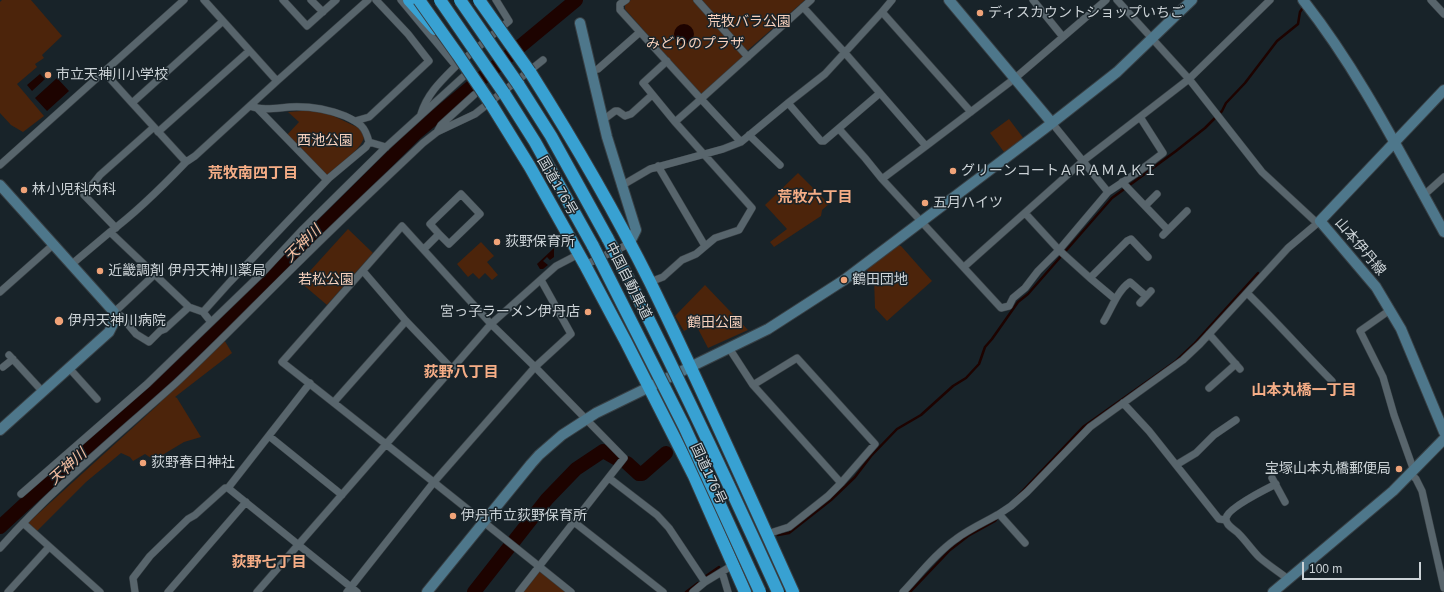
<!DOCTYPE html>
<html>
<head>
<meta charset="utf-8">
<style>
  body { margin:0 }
  #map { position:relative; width:1444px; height:592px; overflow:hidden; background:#182329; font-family:Arial,sans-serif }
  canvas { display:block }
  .scale { position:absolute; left:1302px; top:562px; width:119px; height:18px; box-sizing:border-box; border:2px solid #ccd3d7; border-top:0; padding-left:5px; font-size:12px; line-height:14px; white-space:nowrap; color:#ccd3d7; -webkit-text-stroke:3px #182329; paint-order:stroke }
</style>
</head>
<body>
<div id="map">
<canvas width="1444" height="592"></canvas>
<div class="scale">100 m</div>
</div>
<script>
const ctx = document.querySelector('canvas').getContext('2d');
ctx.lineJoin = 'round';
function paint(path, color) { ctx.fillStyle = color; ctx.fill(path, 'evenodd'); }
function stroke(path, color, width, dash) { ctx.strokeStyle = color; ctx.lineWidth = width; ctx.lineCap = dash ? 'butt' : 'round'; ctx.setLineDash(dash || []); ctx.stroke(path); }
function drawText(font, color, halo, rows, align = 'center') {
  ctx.font = font + ' Arial,"Noto Sans JP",sans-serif'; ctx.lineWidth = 3; ctx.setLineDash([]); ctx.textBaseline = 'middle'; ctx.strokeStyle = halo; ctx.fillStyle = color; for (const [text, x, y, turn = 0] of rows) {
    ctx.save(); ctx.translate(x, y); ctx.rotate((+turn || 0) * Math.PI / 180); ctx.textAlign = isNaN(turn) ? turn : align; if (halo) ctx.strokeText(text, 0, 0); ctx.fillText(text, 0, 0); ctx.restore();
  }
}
const green = new Path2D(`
  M 2,0 L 31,0 L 62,36 L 42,55 L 44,58 L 35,64 L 37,67 L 17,84 L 44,116 L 23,132 L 11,125 L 0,113 L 0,2 Z
  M 631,0 L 694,0 L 743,55 L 743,57 L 703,93 L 699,93 L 625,9 L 625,4 Z
  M 702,0 L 805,0 L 748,50 L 745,50 Z
  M 314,110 L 325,112 L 361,129 C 361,130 364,133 364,135 C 366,146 334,170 326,177 L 286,136 L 299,122 L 288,112 Z
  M 1009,119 L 1024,139 L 1004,152 L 990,133 Z
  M 798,173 L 829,204 L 822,210 L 821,216 L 774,247 L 770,242 L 787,229 L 765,205 Z
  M 348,229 L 373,253 L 327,305 L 300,282 Z
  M 481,242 L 494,256 L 487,262 L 498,275 L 492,280 L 485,273 L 479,279 L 473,273 L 468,277 L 457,264 Z
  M 897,245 L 901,246 L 932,281 L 887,321 L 875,308 L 874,278 L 865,268 Z
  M 705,285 L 748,330 L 708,348 L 696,325 L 684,331 L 675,316 Z
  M 223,338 L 232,353 L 175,397 L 177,398 L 201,437 L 184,442 L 154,460 L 145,454 L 133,461 L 130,457 L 121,453 L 86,482 L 36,532 L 29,526 L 29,522 L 160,403 L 160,402 L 157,399 Z
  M 540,571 L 567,592 L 522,592 L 537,573 Z`);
const water = new Path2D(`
  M674 34a10 10 0 1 1 20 0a10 10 0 1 1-20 0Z
  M 40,74 L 45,79 L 32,91 L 27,85 Z
  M 57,78 L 69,91 L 47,111 L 35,98 Z
  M 554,248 L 554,257 L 550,260 L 547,257 L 543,261 L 548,265 L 543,269 L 540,269 L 537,264 Z`);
const stream = new Path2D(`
  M 1015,499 L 1083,427 L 1176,361 L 1194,344 L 1258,273
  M 778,535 L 789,533 L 831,500 L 855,477 L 871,456 L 897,429 L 921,415 L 953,386 L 966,378 L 979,364 L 985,347 L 992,339 L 1018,302 L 1028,294 L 1112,198 L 1176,151 L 1205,128 L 1222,111 L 1226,103 L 1245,83 L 1277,41 L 1298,24 L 1300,12 L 1304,6
  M 706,576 L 719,567
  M 686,592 L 698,583
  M 910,592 L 950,550 L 968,536 L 995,521 L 998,517`);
const river = new Path2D(`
  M 627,463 L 639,474 L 642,474 L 666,453
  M 0,527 L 78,455 L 134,408 L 170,376 L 417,132 L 576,0
  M 474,592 L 547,499 L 576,469 L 603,451 L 617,459`);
const street = new Path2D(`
  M 204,0 L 223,21
  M 283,0 L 307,26 L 336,0
  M 311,0 L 323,12
  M 401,0 L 456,66 L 509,21 L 496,0
  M 626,0 L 620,4 L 620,10 L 701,99 L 675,122 L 752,208 L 739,230 L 715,238 L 696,254 L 682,260 L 663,277 L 650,282
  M 697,0 L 748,57
  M 1117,0 L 1189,79 L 1262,172 L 1317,223
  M 1431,0 L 1444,14
  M 882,12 L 892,0
  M 1063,37 L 1106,0
  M 667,61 L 643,83 L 675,122
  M 592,71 L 598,69 L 640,32
  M 104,72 L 132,103 L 223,21 L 277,81 L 195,156 L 186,162
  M 277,81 L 368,0
  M 880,93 L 926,146 L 882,179
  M 132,103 L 186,162 C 162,187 137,212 110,232 L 189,307
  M 788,103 L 825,74 L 882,12 L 971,112
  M 257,108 L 327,180
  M 421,114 C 427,94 441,81 456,66
  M 603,120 L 615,111 L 618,111 L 625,116 L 631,114 L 652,95
  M 355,121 L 369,117 L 429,61 L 408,34 L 376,0
  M 1052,123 L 1108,192 L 1138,172 L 1163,153 L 1140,117
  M 839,129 L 865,158 L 882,179 L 1001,308 L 1009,306 L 1013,298 L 1025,288 L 1038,271 L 1059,250 L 1108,192
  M 158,132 L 249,51
  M 437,132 L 441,125 L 474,95
  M 749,135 L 780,165
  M 369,142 L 386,147
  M 741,142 L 701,99 L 811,0
  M 926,146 L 1014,79 L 1063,37 L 1033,0
  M 0,165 L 184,0
  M 658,166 L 705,246
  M 1122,182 L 1168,230
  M 621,186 L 650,169 L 723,149 L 741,142 L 788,103 L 821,141 L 824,141 L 880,93 L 845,53 L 803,7
  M 1424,195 L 1444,177
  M 1145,206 L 1157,194
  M 1025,213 L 1059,250 L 1090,278 L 1127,241 L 1131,239 L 1148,257
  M 116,228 L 84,195 L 100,175 L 154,127
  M 1163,235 L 1187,211
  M 424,249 L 439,234 L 430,224 L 461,194 L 480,214 L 449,244 L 439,234
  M 72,264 L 110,232
  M 585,265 L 629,244
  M 964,267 L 1083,161 L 1189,79 L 1270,0
  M 363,271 L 406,321 L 452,369
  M 155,274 L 121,306 L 114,312 L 121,316 L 136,334 L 149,342 L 160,331 L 165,329 L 189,307 L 203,312 L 211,322
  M 1090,278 L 1115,299
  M 0,292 L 54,244
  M 1247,293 C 1276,321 1303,352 1332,381
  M 1140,303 L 1151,291
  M 1390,310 L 1360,331 L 1383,377 L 1394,415 L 1414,471
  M 203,312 L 229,283 L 329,178 L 366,147 L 369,142 C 365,126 360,123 345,116 C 327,109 310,106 290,107 C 277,108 262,111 250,106
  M 1104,321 C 1112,308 1117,291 1130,282 L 1146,296
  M 1209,334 L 1240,369
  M 729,348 L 753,385 L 797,358 L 875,444 L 841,483 L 828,496 L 789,527 L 767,534
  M 9,355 L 43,392
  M 3,367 L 13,359
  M 69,368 L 97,399
  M 310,383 L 228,488 L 357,592
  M 753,385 L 841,483
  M 1209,388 L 1236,364
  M 334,402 L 406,321
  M 1123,403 L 1149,431 L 1219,519 L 1226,520
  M 269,436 L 342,495
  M 1176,465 L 1196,453 L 1214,435 L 1236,420
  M 1411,474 L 1416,479 L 1422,491 L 1444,588
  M 609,478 L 657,515 L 669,528 L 705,582
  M 1272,478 L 1285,502
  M 1276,484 C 1266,489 1228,508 1226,518 C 1225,526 1235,529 1239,534 C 1246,541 1252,550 1259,557 C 1268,565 1279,572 1288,579
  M 21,494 L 147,384 L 263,272 L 303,229 L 386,147 L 463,77
  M 574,522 L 663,592
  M 23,523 L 100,592
  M 1025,543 L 999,514 L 1011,506 L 1027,492 L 1090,427 L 1183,360 L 1200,344 L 1288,248 L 1320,221
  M 0,548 C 53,488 116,437 176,383 C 219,343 259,301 301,260 C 341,220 382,182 423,143 L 437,132 L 475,114 L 543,60
  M 722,572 L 728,592
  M 8,592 L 49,547
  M 135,592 L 133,578 L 150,556 L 188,519 L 195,515 L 225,488 L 228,488
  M 168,592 L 246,502
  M 257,592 L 491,324 L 556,266 L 579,254
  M 347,592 L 434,482 L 535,367 L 571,334 L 541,280
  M 519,592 L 624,458 L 535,367 L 491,324 L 402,226 L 282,362 C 379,438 475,515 571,592
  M 693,592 L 705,582 L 733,565
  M 903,592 C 920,574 936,553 956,539 C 969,529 985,522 999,514`);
const secondary = new Path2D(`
  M 949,0 L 1052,123
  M 1303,0 C 1359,71 1400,153 1444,232
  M 580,23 L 607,137 L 636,230 L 629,244
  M 1444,90 L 1320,221 L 1376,287 L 1401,329 L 1444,432
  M 0,185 L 114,312 L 113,324 L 109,332 L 0,430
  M 427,592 L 531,464 L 539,455 L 562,435 L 596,413 L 768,329 L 844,280 L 1052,123 L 1117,72 L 1192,0
  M 1273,592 L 1393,491 L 1444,439`);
const highway = new Path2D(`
  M 409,0 L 435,29
  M 530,72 C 573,140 614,210 650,282 C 700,384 746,488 793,592
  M 518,84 L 551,136 L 608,239
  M 504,93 L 535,142 L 593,246
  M 491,104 L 530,167 L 585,265 L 626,342 L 694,476 L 745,592`);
const highwayBridge = new Path2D(`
  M 419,0 L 458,55 L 491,104
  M 440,0 L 504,93
  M 460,0 L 518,84
  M 479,0 L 530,72
  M 608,239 C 668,355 724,473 778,592
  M 593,246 L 684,426 L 760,592`);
const markers = [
  [980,13,4,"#f0a378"],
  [48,75,4,"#f0a378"],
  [953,171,4,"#f0a378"],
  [24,190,4,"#f0a378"],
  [925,203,4,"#f0a378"],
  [497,242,4,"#f0a378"],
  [100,271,4,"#f0a378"],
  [844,280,4,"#f0a378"],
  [588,312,4,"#f0a378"],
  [59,321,5,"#f0a378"],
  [143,463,4,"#f0a378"],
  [1399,469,4,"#f0a378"],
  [453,516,4,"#f0a378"]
];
const poiNames = [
  ["ディスカウントショップいちご",988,13],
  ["市立天神川小学校",56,75],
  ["グリーンコートＡＲＡＭＡＫＩ",961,171],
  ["林小児科内科",32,190],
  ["五月ハイツ",933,203],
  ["荻野保育所",505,242],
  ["近畿調剤 伊丹天神川薬局",108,271],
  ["鶴田団地",852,280],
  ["宮っ子ラーメン伊丹店",580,312,"right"],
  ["伊丹天神川病院",68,321],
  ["荻野春日神社",151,463],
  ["宝塚山本丸橋郵便局",1391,469,"right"],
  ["伊丹市立荻野保育所",461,516]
];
const parkNames = [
  ["荒牧バラ公園",749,22],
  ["みどりのプラザ",695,44],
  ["西池公園",325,141],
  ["若松公園",326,280],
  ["鶴田公園",715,323]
];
const streetNames = [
  ["国道176号",557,186,60],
  ["山本伊丹線",1360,247,50],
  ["中国自動車道",628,281,63],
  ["国道176号",708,474,65]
];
const neighbourhoodNames = [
  ["荒牧南四丁目",253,174],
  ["荒牧六丁目",815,198],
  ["荻野八丁目",461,373],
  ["山本丸橋一丁目",1304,391],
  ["荻野七丁目",269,563]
];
const waterNames = [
  ["天神川",303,244,-45],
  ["天神川",68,467,-42]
];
paint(green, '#4c240b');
paint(water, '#1d0300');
stroke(stream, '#1d0300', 2.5);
stroke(river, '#1d0300', 14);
stroke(street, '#384045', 8);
stroke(secondary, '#384045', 12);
stroke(highway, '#384045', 14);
stroke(street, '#58656c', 7);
stroke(secondary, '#4e778b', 10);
stroke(highway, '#38a1d2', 12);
stroke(highwayBridge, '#384045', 14, []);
stroke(highwayBridge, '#38a1d2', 12);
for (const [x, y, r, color] of markers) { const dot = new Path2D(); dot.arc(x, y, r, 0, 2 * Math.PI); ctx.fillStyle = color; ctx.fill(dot); stroke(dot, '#182329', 1.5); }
drawText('14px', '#ccd3d7', '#182329', poiNames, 'left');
drawText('14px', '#f6d0bc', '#182329', parkNames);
drawText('14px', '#ccd3d7', '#182329', streetNames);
drawText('bold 15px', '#f5ad86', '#182329', neighbourhoodNames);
drawText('italic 15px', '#f5bea1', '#182329', waterNames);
</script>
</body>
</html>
